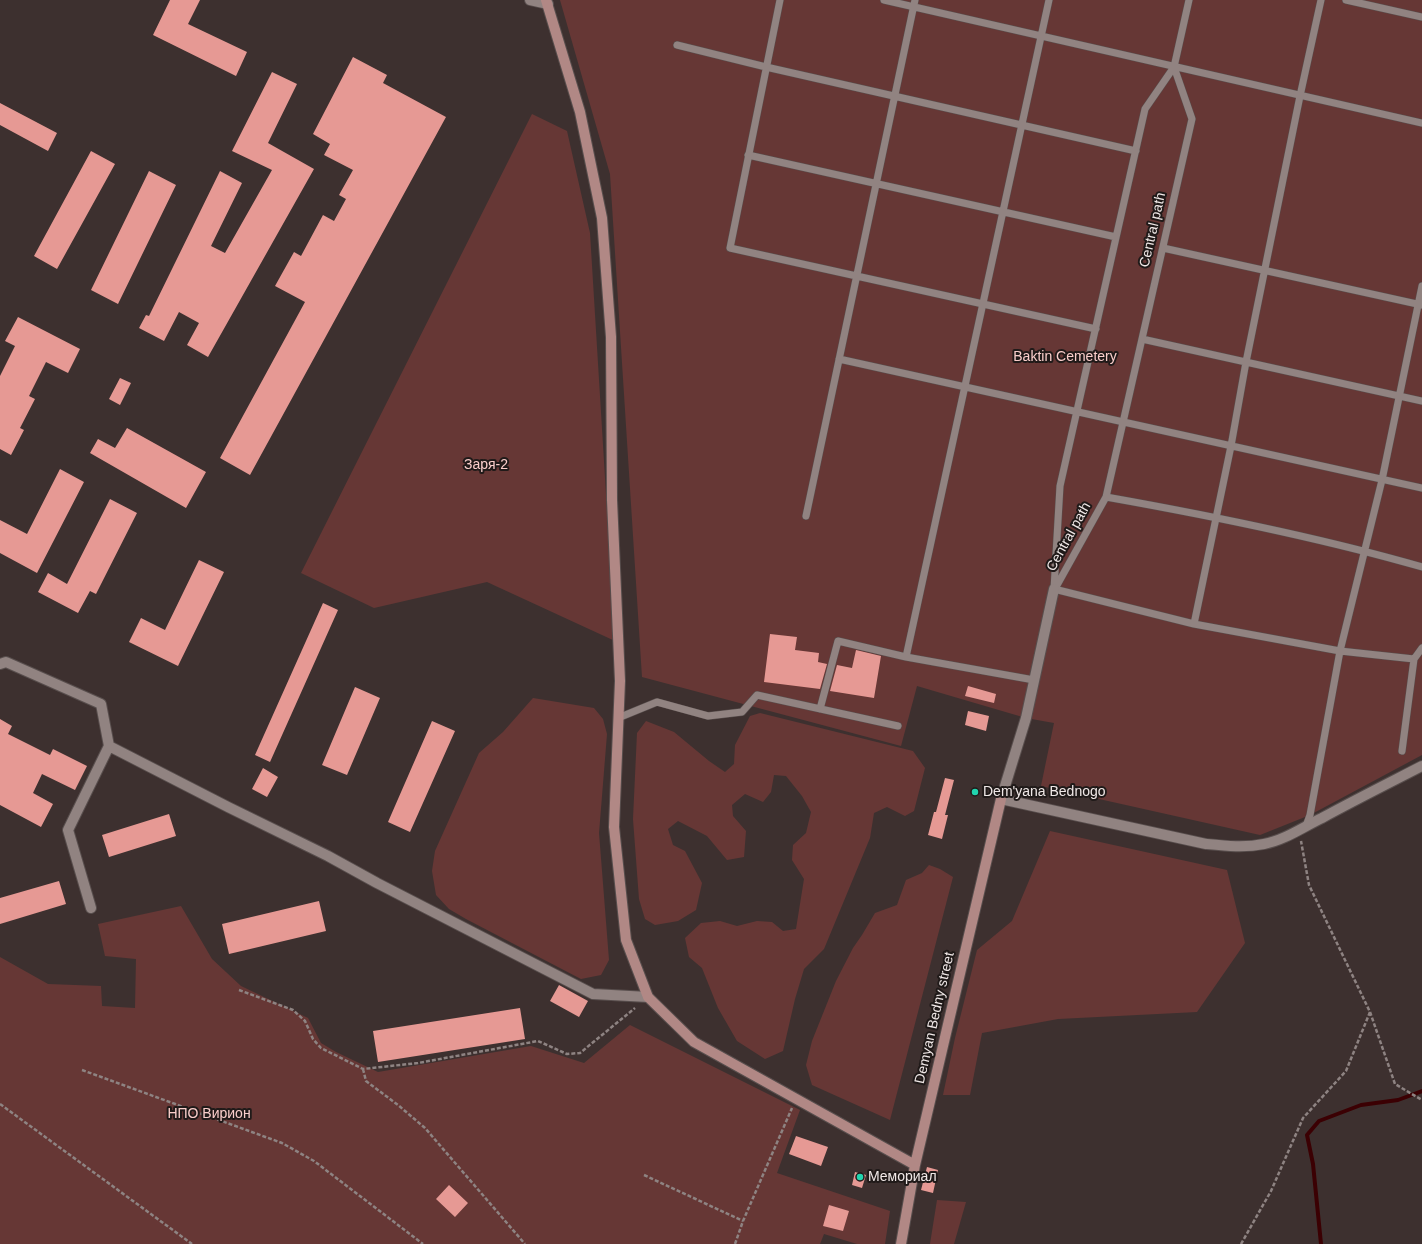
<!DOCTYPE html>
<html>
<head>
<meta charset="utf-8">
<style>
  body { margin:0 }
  canvas { display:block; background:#3d302f }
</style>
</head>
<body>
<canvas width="1422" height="1244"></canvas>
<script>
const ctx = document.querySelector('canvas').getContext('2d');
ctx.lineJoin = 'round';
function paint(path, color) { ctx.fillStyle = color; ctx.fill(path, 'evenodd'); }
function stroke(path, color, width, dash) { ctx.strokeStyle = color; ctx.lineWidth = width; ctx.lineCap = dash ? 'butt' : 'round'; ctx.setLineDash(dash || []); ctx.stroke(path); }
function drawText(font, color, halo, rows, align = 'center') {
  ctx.font = font + ' Helvetica,sans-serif'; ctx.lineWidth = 4; ctx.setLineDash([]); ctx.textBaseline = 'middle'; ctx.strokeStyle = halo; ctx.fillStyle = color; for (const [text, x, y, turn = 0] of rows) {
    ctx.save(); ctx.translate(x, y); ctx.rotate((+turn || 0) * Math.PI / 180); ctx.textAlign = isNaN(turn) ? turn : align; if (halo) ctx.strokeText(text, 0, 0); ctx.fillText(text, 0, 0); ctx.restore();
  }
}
const green = new Path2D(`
  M 560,0 L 1422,0 L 1422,755 L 1310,815 L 1260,835 L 1041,786 L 1054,723 L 1026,718 L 917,686 L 901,746 L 642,677 L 610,174 Z
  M 532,114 L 567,131 L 590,233 L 615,641 L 487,582 L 374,608 L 301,573 Z
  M 533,698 L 594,708 L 603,719 L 607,734 L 599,833 L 609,960 L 601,975 L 581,979 L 466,919 L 449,909 L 436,895 L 432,871 L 435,851 L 479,753 L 503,732 Z
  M 760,713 L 913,751 L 925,768 L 914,811 L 905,816 L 887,807 L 874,813 L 870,838 L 824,949 L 804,969 L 795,999 L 783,1051 L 765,1059 L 737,1041 L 718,1008 L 702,968 L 689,957 L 685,938 L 701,923 L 720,921 L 737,926 L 757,921 L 772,922 L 783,931 L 796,929 L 804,879 L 792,860 L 793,845 L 806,833 L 811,812 L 802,796 L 786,776 L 774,775 L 771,792 L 763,802 L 745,794 L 732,805 L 733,816 L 746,831 L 744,857 L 727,860 L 707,836 L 678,821 L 668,829 L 673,845 L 685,851 L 702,883 L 696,910 L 678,921 L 655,925 L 645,919 L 639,899 L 633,819 L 637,733 L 646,721 L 674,732 L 709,761 L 725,772 L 734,764 L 735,745 L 750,716 Z
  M 1050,831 L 1227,870 L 1245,943 L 1197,1012 L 1058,1019 L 982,1033 L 970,1095 L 943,1095 L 955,1038 L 977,950 L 1012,921 Z
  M 929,865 L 940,869 L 953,877 L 890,1120 L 812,1085 L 806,1065 L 812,1041 L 836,981 L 853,948 L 862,935 L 875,913 L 897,905 L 906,880 L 922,873 Z
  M 181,906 L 212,959 L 241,986 L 308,1018 L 321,1043 L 336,1052 L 378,1072 L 531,1046 L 584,1063 L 630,1025 L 800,1110 L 777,1173 L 890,1211 L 885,1244 L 857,1244 L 824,1234 L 820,1244 L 0,1244 L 0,957 L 48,984 L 101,986 L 102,1006 L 135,1008 L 136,959 L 105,956 L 98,924 Z
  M 937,1200 L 966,1202 L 954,1244 L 930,1244 Z`);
const stream = new Path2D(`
  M 1321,1244 L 1313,1164 L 1307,1135 L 1319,1121 L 1361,1105 L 1398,1100 L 1422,1091`);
const building = new Path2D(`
  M 170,0 L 200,0 L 188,24 L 247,52 L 236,76 L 153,35 Z
  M 353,57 L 387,75 L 383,83 L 446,117 L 250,475 L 220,458 L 305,302 L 275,286 L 294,252 L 301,256 L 323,215 L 334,221 L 346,199 L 339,195 L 353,170 L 324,155 L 330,144 L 313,134 Z
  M 272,72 L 297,84 L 268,143 L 314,169 L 208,357 L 187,345 L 199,323 L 179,312 L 164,341 L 139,328 L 146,315 L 149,316 L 220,171 L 242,183 L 211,246 L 225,253 L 272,170 L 232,151 Z
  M 0,103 L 57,133 L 48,151 L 0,125 Z
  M 91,151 L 115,164 L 57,269 L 34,256 Z
  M 149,171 L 176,185 L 118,304 L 91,290 Z
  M 18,317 L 80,349 L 68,373 L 46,362 L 29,396 L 35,399 L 20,428 L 24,430 L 11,455 L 0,449 L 0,376 L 15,346 L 5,341 Z
  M 120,378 L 131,383 L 120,405 L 109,399 Z
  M 127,428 L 206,472 L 186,508 L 90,453 L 98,439 L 115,448 Z
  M 60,469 L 84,482 L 37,573 L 0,553 L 0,520 L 27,534 Z
  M 110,499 L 137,513 L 96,594 L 90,591 L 78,613 L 38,592 L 48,573 L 67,584 Z
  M 199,560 L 224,572 L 178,666 L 129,642 L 141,618 L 165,630 Z
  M 323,603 L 338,610 L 270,762 L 255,755 Z
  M 770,634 L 797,637 L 795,650 L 819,653 L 818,662 L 827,664 L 820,689 L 764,682 Z
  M 856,650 L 881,656 L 874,698 L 830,691 L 837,665 L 852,668 Z
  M 968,686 L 996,694 L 994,703 L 965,696 Z
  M 355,687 L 380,698 L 347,775 L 322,765 Z
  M 968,711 L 989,716 L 986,731 L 965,725 Z
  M 0,719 L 12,726 L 8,734 L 50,755 L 53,749 L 87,766 L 75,790 L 42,774 L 33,793 L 53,804 L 41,827 L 0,805 Z
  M 432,721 L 455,731 L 410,832 L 388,822 Z
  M 263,768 L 278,777 L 267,797 L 252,789 Z
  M 945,778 L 954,780 L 945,815 L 948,815 L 942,839 L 928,835 L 934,812 L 936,812 Z
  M 169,814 L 176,836 L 109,857 L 102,835 Z
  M 59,881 L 66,904 L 0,924 L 0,898 Z
  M 319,901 L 326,931 L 229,954 L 222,924 Z
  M 559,985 L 588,1001 L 579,1017 L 550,1001 Z
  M 520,1008 L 525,1039 L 378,1062 L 373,1031 Z
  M 796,1136 L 828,1147 L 821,1166 L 789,1154 Z
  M 927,1167 L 938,1170 L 933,1193 L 921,1190 Z
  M 855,1172 L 866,1175 L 862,1188 L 852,1185 Z
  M 449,1185 L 468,1203 L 455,1217 L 436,1199 Z
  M 829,1205 L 849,1211 L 843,1231 L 823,1226 Z`);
const path = new Path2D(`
  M 239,990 L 293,1010 L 305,1021 L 313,1039 L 321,1048 L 363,1069 L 418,1063 L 538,1041 L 567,1054 L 580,1053 L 635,1008
  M 1370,1012 L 1395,1084 L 1422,1100
  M 363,1069 L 366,1081 L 398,1105 L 425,1128 L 525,1244
  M 82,1070 L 282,1143 L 314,1161 L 423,1244
  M 0,1104 L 192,1244
  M 644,1175 L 743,1221
  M 735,1244 L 743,1221 L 792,1108
  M 1241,1244 L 1271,1191 L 1303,1118 L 1346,1071 L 1370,1012 L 1309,885 L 1301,841`);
const lane = new Path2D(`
  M 780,0 L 730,248 L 1096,329
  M 884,0 L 1422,123
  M 1346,0 L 1422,17
  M 677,45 L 766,67 L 1136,151
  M 748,155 L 1116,237
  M 1163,248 L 1422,305
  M 1142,339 L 1422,401
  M 839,359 L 1422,488
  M 1106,497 C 1213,516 1318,537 1422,567
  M 806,516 L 915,0
  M 1056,587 L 1106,497 L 1192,119 L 1174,67
  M 1054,589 L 1060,486 L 1145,109 L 1174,67 L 1189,0
  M 1054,589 L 1194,624 L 1340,651 L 1414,659
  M 1194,624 L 1231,446 L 1246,362 L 1300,96 L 1321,0
  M 906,657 L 1049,0
  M 820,709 L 838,641 L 906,657 L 1034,680
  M 618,718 L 657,702 L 708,716 L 742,712 L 757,695 L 898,726
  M 1402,751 L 1414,659 L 1422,648
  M 1306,826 L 1310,815 L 1340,651 L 1382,480 L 1422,286`);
const street = new Path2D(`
  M 530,0 L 548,4
  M 1054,589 L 1026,718 L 1001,799 L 1206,844 C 1226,846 1245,848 1264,844 C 1285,840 1303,827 1322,818 C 1355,800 1389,783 1422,766
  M 0,664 L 6,662 L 101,704 L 109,746 L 68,830 L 91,908
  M 109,746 L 228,807 L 328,856 L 377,883 L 593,994 L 648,997`);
const secondary = new Path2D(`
  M 546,0 L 580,112 L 602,218 L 611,337 L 612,500 L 620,681 L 614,827 L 626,940 L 648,997 L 694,1042 L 915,1165
  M 901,1244 L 915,1165 L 1001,799`);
const markers = [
  [975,792,4,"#21d5af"],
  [860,1177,4,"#21d5af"]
];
const streetNames = [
  ["Central path",1153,230,-77],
  ["Central path",1069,537,-61],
  ["Demyan Bedny street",935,1018,-77]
];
const parkNames = [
  ["Baktin Cemetery",1065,357],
  ["Заря-2",486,465],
  ["НПО Вирион",209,1114]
];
const poiNames = [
  ["Dem'yana Bednogo",983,792],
  ["Мемориал",868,1177]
];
paint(green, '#663735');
stroke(stream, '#3b0003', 4);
paint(building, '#e69994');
stroke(lane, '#584e4d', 8);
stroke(street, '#584e4d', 12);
stroke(secondary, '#584e4d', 12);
stroke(path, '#8e8382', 2.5, [4, 2]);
stroke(lane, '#918381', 7);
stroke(street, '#918381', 10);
stroke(secondary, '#b18885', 10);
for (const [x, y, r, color] of markers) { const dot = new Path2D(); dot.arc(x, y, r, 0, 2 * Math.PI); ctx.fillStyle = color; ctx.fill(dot); stroke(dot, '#201a19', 1.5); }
drawText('14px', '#f0e8e7', '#201a19', streetNames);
drawText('14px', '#facecb', '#201a19', parkNames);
drawText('14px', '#f0e8e7', '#201a19', poiNames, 'left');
</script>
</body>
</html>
